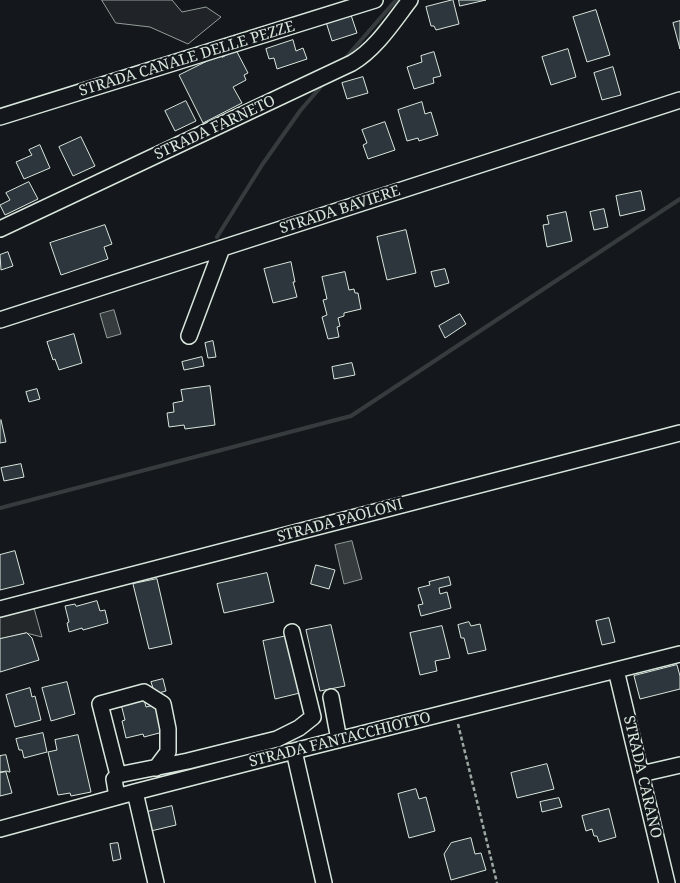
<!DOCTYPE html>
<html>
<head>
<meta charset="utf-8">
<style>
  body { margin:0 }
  canvas { display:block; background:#14181c }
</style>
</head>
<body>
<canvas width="680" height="883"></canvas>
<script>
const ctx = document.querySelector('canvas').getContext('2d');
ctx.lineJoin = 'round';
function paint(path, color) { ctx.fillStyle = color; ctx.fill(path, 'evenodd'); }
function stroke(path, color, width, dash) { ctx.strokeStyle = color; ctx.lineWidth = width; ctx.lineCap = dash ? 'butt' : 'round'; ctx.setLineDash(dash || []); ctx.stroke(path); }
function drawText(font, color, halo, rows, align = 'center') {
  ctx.font = font + ' "Noto Serif",serif'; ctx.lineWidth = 4; ctx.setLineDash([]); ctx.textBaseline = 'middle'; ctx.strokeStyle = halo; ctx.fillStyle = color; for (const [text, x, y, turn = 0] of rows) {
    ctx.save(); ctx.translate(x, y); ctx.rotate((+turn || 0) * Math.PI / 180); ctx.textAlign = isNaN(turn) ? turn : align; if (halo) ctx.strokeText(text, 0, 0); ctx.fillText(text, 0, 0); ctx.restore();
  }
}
const green = new Path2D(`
  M 102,0 L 172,0 L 182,12 L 206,7 L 221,17 L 188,44 L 150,27 L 116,23 Z`);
const parking = new Path2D(`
  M 34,608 L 42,637 L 26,633 L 0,639 L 0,617 Z`);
const water = new Path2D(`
  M 114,310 L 121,334 L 107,338 L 100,314 Z
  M 352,541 L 362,579 L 344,584 L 335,545 Z`);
const stream = new Path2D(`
  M 343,61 L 396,0
  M 217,237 L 262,165 L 300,111 L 324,83
  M 0,508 L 351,416 L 680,199`);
const building = new Path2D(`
  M 453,0 L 459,24 L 436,30 L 434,26 L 431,26 L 426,7 Z
  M 459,0 L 486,0 L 460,6 Z
  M 596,10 L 610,55 L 587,62 L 573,17 Z
  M 351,15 L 357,33 L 332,41 L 326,22 Z
  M 680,21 L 680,49 L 673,23 Z
  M 293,40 L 296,51 L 303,48 L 307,59 L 277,69 L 274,58 L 269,59 L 266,49 Z
  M 568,49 L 576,77 L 551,85 L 542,57 Z
  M 236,50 L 248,73 L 244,75 L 246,80 L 233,87 L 242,103 L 203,123 L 179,75 L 221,54 L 222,57 Z
  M 434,52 L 441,76 L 433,78 L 434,83 L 414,89 L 407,67 L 422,62 L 421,56 Z
  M 613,67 L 621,95 L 602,100 L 594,73 Z
  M 363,77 L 368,93 L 347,99 L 342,83 Z
  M 186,101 L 196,121 L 175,131 L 165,111 Z
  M 422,102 L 425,114 L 431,112 L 438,135 L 419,141 L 418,138 L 407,141 L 398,110 Z
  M 385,122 L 395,150 L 368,159 L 363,145 L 367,143 L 362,130 Z
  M 81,137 L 95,166 L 73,176 L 59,147 Z
  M 40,145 L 50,168 L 24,179 L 16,162 L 32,155 L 29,150 Z
  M 29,182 L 38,199 L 5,215 L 0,205 L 10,200 L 6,193 Z
  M 641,191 L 645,210 L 620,216 L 616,196 Z
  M 604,209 L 608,227 L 594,230 L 590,212 Z
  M 566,212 L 572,241 L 547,247 L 543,225 L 549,224 L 547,216 Z
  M 105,225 L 112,244 L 104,247 L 108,259 L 61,275 L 50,243 Z
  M 406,230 L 416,273 L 387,280 L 377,237 Z
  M 8,252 L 13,266 L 1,270 L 0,255 Z
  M 291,262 L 295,282 L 293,282 L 297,297 L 273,303 L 264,269 Z
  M 445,269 L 449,283 L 435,287 L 431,272 Z
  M 345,272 L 349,290 L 354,289 L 355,293 L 358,293 L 361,309 L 344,313 L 344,316 L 338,318 L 340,326 L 337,327 L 339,337 L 328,339 L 322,317 L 327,315 L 323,300 L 327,299 L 322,277 Z
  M 460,314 L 466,324 L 445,338 L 439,326 Z
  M 74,334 L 82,363 L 59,370 L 55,359 L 53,360 L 47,342 Z
  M 213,341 L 216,357 L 208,358 L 205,343 Z
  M 202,357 L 204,366 L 184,370 L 182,362 Z
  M 352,363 L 355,375 L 334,379 L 332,367 Z
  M 210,386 L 215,425 L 185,429 L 184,425 L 169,427 L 167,413 L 174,412 L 173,403 L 183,401 L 181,390 Z
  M 37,389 L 40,399 L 29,402 L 26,392 Z
  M 1,420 L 6,442 L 0,443 L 0,421 Z
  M 21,464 L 24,477 L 4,481 L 1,468 Z
  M 15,551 L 24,584 L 0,590 L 0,555 Z
  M 316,565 L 335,570 L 329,589 L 311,584 Z
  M 267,573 L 274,602 L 224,613 L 217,584 Z
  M 449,577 L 451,585 L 439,588 L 440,594 L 447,592 L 451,608 L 421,616 L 418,605 L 423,604 L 418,588 L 430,585 L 429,582 Z
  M 157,579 L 172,644 L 149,649 L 133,584 Z
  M 97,601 L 100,611 L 105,610 L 108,623 L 83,630 L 82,628 L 69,632 L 67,623 L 69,622 L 65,606 L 75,604 L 76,606 Z
  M 609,618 L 615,642 L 602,645 L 596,621 Z
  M 469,622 L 471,626 L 480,624 L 486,650 L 468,654 L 464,638 L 461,638 L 458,625 Z
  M 331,625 L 345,686 L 320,691 L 306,630 Z
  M 442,626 L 450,658 L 435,661 L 437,671 L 420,675 L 410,633 Z
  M 27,633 L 32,638 L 39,660 L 0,672 L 0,639 Z
  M 287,636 L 300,693 L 275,699 L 263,641 Z
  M 677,665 L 680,676 L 680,689 L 640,699 L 634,676 Z
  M 163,679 L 166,691 L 155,694 L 151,682 Z
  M 67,682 L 75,714 L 51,721 L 42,688 Z
  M 30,688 L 32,697 L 35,696 L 41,720 L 15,727 L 6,695 Z
  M 143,695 L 146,707 L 158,704 L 163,732 L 144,737 L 143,734 L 126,738 L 122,721 L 125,720 L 121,704 Z
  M 43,733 L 47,752 L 24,758 L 22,750 L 19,750 L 16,739 Z
  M 78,735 L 91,792 L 71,796 L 70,793 L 58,795 L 48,752 L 57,750 L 55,740 Z
  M 6,755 L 10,772 L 9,772 L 7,771 L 0,772 L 0,756 Z
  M 547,764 L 554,789 L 517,798 L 511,773 Z
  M 6,772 L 12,793 L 0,796 L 0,773 Z
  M 416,789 L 419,799 L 426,797 L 435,831 L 409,838 L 398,794 Z
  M 559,798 L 562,807 L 542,812 L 540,802 Z
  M 172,806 L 176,825 L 151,831 L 147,812 Z
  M 609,809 L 616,837 L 599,842 L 597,836 L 594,836 L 592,829 L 586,831 L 582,816 Z
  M 471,838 L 475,854 L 481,853 L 486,870 L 451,880 L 444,854 L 451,843 Z
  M 118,843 L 121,859 L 113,861 L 110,844 Z`);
const path = new Path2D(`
  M 458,724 L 497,883`);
const minor = new Path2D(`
  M 0,117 L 375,0
  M 0,229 L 352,63 C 376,49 393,22 410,0
  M 0,320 L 680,100
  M 189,336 L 222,248
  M 0,609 L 680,433
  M 616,670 L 667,883
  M 331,697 L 339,740
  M 294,751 L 324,883
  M 641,774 L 680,765
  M 118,775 L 100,704 L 144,692 L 163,704 L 168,729 L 168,752 L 156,768
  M 135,792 L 156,883
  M 117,797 L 114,779 L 118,775 L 188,761 L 277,739 L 299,728 L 313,717 L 292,632
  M 0,829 L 135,792 L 294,751 L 680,654`);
const streetNames = [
  ["STRADA CANALE DELLE PEZZE",187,59,-17],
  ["STRADA FARNETO",215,128,-25],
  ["STRADA BAVIERE",340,210,-18],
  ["STRADA PAOLONI",340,521,-15],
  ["STRADA FANTACCHIOTTO",340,740,-14],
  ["STRADA CARANO",642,777,77]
];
paint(green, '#202428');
stroke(green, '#939e99', 1);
paint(parking, '#24282b');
stroke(parking, '#939e99', 1);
paint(water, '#363b3e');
stroke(water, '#939e99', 1);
stroke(stream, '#363b3e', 4);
paint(building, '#2c363c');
stroke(building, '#d8e6dc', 1);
stroke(minor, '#d8e6dc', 18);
stroke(path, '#9da8a2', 2.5, [4, 2.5]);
stroke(minor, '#14181c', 15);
drawText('15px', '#d8e6dc', '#14181c', streetNames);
</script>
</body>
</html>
